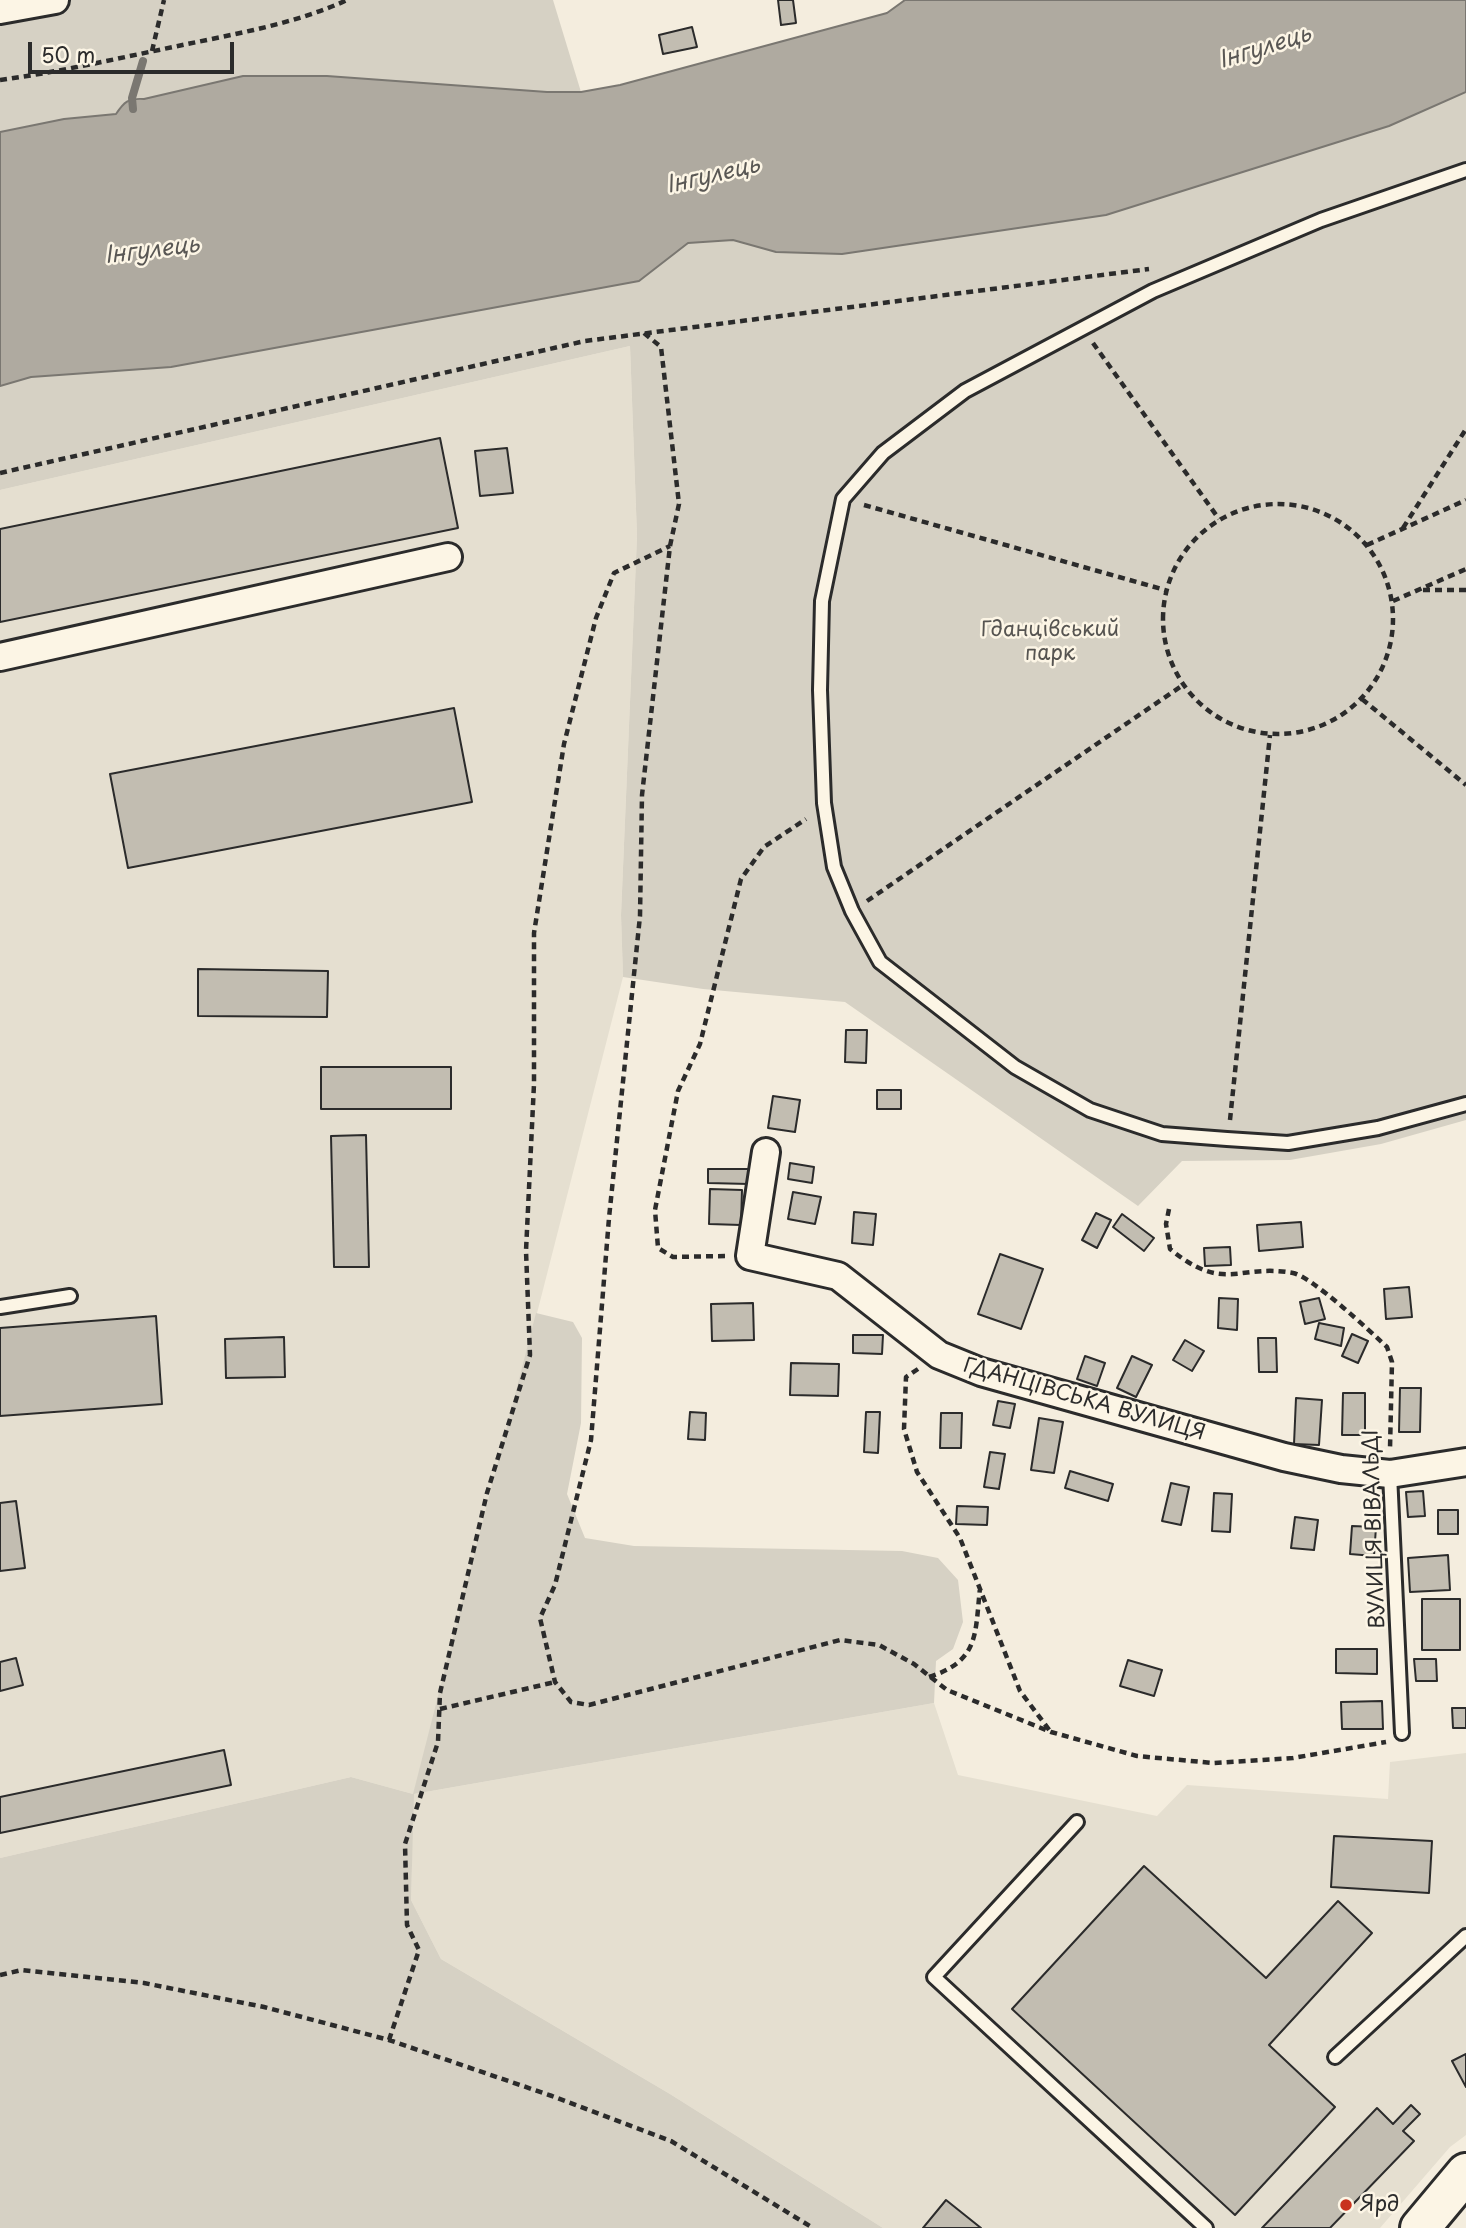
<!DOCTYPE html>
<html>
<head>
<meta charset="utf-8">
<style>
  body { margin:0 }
  #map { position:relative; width:1466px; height:2228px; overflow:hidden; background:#f4edde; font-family:"Playpen Sans",sans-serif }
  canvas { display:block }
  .scale { position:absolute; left:28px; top:42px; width:206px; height:32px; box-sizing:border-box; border:4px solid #2b2b2b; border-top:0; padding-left:9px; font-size:21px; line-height:24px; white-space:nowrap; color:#2b2b2b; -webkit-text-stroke:5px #fcf5e5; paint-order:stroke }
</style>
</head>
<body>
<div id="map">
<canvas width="1466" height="2228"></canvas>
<div class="scale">50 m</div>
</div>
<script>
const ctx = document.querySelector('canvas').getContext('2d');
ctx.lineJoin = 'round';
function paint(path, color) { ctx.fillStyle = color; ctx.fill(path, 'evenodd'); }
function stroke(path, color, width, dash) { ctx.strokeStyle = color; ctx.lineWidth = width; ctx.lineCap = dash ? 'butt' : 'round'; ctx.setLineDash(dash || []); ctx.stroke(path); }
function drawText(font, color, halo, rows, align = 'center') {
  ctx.font = font + ' "Playpen Sans",sans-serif'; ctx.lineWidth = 5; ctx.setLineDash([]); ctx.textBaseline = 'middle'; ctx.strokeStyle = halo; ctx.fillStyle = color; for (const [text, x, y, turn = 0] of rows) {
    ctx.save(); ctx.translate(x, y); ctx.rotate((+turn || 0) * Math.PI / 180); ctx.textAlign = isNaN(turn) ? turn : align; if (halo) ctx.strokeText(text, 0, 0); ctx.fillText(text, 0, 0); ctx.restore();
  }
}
const built = new Path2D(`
  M 630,346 L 637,536 L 621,915 L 623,977 L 414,1794 L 934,1703 L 958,1775 L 1157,1816 L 1187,1785 L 1388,1799 L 1390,1762 L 1466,1753 L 1466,2135 L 1450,2147 L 1380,2228 L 883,2228 L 670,2094 L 441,1959 L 411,1900 L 413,1794 L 351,1777 L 0,1858 L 0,490 Z`);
const green = new Path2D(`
  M 0,0 L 553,0 L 581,92 L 547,92 L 327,76 L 144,99 C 129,98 123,101 116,114 L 64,119 L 0,132 Z
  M 1466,92 L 1466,1120 L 1381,1144 L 1290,1160 L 1182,1161 L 1138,1206 L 845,1002 L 703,989 L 623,977 L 621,915 L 637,536 L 630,346 L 0,490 L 0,386 L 31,377 L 171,367 L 639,281 L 688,243 L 733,240 L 776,252 L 1389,126 Z
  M 536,1313 L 573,1322 L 582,1338 L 581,1423 L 567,1494 L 585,1538 L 634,1546 L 902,1551 L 938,1558 L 958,1580 L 963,1622 L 953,1649 L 936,1661 L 934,1703 L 414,1794 L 411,1900 L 441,1959 L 670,2094 L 883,2228 L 0,2228 L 0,1858 L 351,1777 L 413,1794 Z`);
const water = new Path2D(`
  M 905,0 L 1466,0 L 1466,92 L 1389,126 L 1106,215 L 842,254 L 776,252 L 733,240 L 688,243 L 639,281 L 171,367 L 31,377 L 0,386 L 0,132 L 64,119 L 116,114 C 124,102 128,98 144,99 L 243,76 L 327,76 L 547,92 L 581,92 L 620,85 L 887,13 Z`);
const stream = new Path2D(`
  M 133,109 L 132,98 L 143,61`);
const building = new Path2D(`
  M 778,0 L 793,0 L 796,23 L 781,25 Z
  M 692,27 L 697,47 L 663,54 L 659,35 Z
  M 440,438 L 458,528 L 0,622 L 0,529 Z
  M 507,448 L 513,493 L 480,496 L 475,451 Z
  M 454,708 L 472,802 L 128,868 L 110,774 Z
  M 198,969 L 328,971 L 327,1017 L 198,1016 Z
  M 846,1030 L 867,1030 L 866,1063 L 845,1062 Z
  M 321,1067 L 451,1067 L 451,1109 L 321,1109 Z
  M 877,1090 L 901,1090 L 901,1109 L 877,1109 Z
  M 773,1096 L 800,1100 L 795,1132 L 768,1128 Z
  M 366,1135 L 369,1267 L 334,1267 L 331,1136 Z
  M 790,1163 L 814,1167 L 812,1183 L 788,1179 Z
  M 708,1169 L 749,1169 L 749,1184 L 708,1183 Z
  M 710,1189 L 742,1190 L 741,1225 L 709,1224 Z
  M 793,1192 L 821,1197 L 815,1224 L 788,1219 Z
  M 854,1212 L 876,1214 L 873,1245 L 852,1243 Z
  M 1096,1213 L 1111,1220 L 1097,1248 L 1082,1240 Z
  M 1122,1214 L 1154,1238 L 1144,1251 L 1113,1227 Z
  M 1301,1222 L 1303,1247 L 1259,1251 L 1257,1225 Z
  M 1230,1247 L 1231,1265 L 1205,1266 L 1204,1248 Z
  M 1000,1254 L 1043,1269 L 1021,1329 L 978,1314 Z
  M 1409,1287 L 1412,1317 L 1386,1319 L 1384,1289 Z
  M 1219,1298 L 1238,1299 L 1237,1330 L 1218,1328 Z
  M 1319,1298 L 1325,1319 L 1305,1324 L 1300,1302 Z
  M 753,1303 L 754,1340 L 712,1341 L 711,1304 Z
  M 156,1316 L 162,1404 L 0,1416 L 0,1328 Z
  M 1319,1323 L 1344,1328 L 1341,1346 L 1315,1339 Z
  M 1352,1334 L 1368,1341 L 1358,1363 L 1342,1356 Z
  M 853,1335 L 883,1335 L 882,1354 L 853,1353 Z
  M 284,1337 L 285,1377 L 226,1378 L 225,1339 Z
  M 1258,1338 L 1276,1338 L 1277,1372 L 1259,1372 Z
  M 1185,1340 L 1204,1351 L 1192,1371 L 1173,1360 Z
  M 1085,1356 L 1105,1363 L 1097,1386 L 1077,1379 Z
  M 1132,1356 L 1152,1365 L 1136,1397 L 1117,1388 Z
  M 791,1363 L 839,1364 L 838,1396 L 790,1395 Z
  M 1400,1388 L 1421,1388 L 1420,1432 L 1399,1432 Z
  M 1343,1393 L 1365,1393 L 1365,1435 L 1342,1435 Z
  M 1296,1398 L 1322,1400 L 1319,1445 L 1294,1444 Z
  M 998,1401 L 1015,1404 L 1010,1428 L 993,1425 Z
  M 690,1412 L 706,1413 L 705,1440 L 688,1439 Z
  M 866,1412 L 880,1412 L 878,1453 L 864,1452 Z
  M 941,1413 L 962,1413 L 961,1448 L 940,1448 Z
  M 1039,1418 L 1063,1422 L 1054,1473 L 1031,1470 Z
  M 990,1452 L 1005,1454 L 999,1489 L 984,1487 Z
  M 1070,1471 L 1113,1484 L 1108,1501 L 1065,1488 Z
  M 1171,1483 L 1189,1487 L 1181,1525 L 1162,1521 Z
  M 1423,1491 L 1425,1516 L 1408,1517 L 1406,1492 Z
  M 1214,1493 L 1232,1494 L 1230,1532 L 1212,1531 Z
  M 16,1501 L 25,1568 L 0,1571 L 0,1503 Z
  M 957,1506 L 988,1507 L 987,1525 L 956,1524 Z
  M 1438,1510 L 1458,1510 L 1458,1534 L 1438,1534 Z
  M 1295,1517 L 1318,1520 L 1314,1550 L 1291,1548 Z
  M 1352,1526 L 1376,1527 L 1374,1556 L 1350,1554 Z
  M 1448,1555 L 1450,1590 L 1410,1592 L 1408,1558 Z
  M 1422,1599 L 1460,1599 L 1460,1650 L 1422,1650 Z
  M 1336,1649 L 1377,1649 L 1377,1674 L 1336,1673 Z
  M 16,1658 L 23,1685 L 0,1691 L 0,1662 Z
  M 1414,1659 L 1436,1659 L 1437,1681 L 1416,1681 Z
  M 1128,1660 L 1162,1670 L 1154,1696 L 1120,1686 Z
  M 1382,1701 L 1383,1729 L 1342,1729 L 1341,1702 Z
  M 1452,1708 L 1466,1708 L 1466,1728 L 1453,1728 Z
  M 224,1750 L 231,1785 L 0,1833 L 0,1797 Z
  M 1334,1836 L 1432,1841 L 1429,1893 L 1331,1887 Z
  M 1144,1866 L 1266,1978 L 1338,1901 L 1372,1933 L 1269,2045 L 1335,2107 L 1235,2215 L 1012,2009 Z
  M 1466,2054 L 1466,2087 L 1452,2061 Z
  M 1411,2105 L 1420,2114 L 1403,2131 L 1414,2141 L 1330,2228 L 1262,2228 L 1377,2108 L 1393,2124 Z
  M 946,2200 L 981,2228 L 923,2228 Z`);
const path = new Path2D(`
  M 152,51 L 164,0
  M 0,80 C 60,72 119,58 178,46 C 234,34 295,24 347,0
  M 644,333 L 661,347 L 679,504 L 670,546 L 642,795 L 640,916 L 609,1218 L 591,1440 L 555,1585 L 540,1618 L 555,1682 L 571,1702 L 589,1705 L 840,1640 L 879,1645 L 914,1664 L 947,1690 L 1051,1732 L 1137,1756 L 1213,1763 L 1293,1758 L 1386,1742
  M 1093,343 L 1219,519
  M 0,473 L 585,341 L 1149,269
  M1163 619a115 115 0 1 1 230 0a115 115 0 1 1-230 0Z
  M 864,505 L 1165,590
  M 1403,528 L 1466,429
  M 1367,545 L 1466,500
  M 1423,590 L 1466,590
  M 1393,601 L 1466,569
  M 1362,699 L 1466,785
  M 867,901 L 1183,685
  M 1230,1120 L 1270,735
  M 1169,1209 L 1166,1224 L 1170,1249 C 1225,1294 1238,1263 1293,1273 C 1311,1276 1371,1332 1387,1347 L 1392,1362 L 1390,1449
  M 725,1256 L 673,1257 L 658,1248 L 655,1210 L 678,1091 L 700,1044 L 741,879 L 764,847 L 806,819
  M 918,1369 L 906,1377 L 904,1429 L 917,1472 L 960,1538 L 1020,1691 L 1050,1731
  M 929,1677 C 979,1661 975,1635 980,1588
  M 440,1709 L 555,1682
  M 0,1975 L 22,1970 L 144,1983 L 264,2007 L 389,2040 L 552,2096 L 671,2141 L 813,2228
  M 389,2040 L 419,1950 L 407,1925 L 405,1844 L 438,1742 L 440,1693 L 487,1493 L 530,1355 L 526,1251 L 534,1084 L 534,933 L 564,744 L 596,618 L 614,573 L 670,546`);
const lane = new Path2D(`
  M 1466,170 L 1321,220 L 1153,291 L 965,391 L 883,453 L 843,499 L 822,601 L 820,690 L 824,803 L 834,867 L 852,911 L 880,962 L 1015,1067 L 1090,1110 L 1162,1134 L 1227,1139 L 1288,1143 L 1378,1128 L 1466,1104
  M 0,1307 L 70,1296
  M 1390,1474 L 1402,1733
  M 1077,1822 L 934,1977 L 1206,2228
  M 1335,2057 L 1466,1936`);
const street = new Path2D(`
  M 0,10 L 55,0
  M 0,657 L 448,557
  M 766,1152 L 750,1256 L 838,1276 L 939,1355 L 981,1372 L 1284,1457 L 1341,1469 L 1390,1474 L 1466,1462`);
const primary = new Path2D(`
  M 1420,2228 L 1466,2173`);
const markers = [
  [1346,2205,7,"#c8321e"]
];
const parkNames = [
  ["Гданцівський",1050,630],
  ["парк",1050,654]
];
const streetNames = [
  ["ГДАНЦІВСЬКА ВУЛИЦЯ",1084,1400,16],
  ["ВУЛИЦЯ ВІВАЛЬДІ",1375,1529,-92]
];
const poiNames = [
  ["Ярд",1360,2205]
];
const waterNames = [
  ["Інгулець",1265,48,-17],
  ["Інгулець",713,176,-13],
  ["Інгулець",152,251,-7]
];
paint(built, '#e5dfd0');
paint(green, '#d6d1c4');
paint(water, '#afaaa0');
stroke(water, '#7a7771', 2);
stroke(stream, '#7a7771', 8);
paint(building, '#c2bdb1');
stroke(building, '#2b2b2b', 2);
stroke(lane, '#2b2b2b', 18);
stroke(street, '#2b2b2b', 32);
stroke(primary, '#2b2b2b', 44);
stroke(path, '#2b2b2b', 4.5, [7, 5]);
stroke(lane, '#fcf5e5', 12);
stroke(street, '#fcf5e5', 26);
stroke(primary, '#fcf5e5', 38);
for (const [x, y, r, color] of markers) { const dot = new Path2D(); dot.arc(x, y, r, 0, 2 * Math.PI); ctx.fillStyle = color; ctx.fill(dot); stroke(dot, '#fcf5e5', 2.5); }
drawText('21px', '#565451', '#fcf5e5', parkNames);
drawText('21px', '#2b2b2b', '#fcf5e5', streetNames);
drawText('21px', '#2b2b2b', '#fcf5e5', poiNames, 'left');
drawText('italic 23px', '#595754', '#fcf5e5', waterNames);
</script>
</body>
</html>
